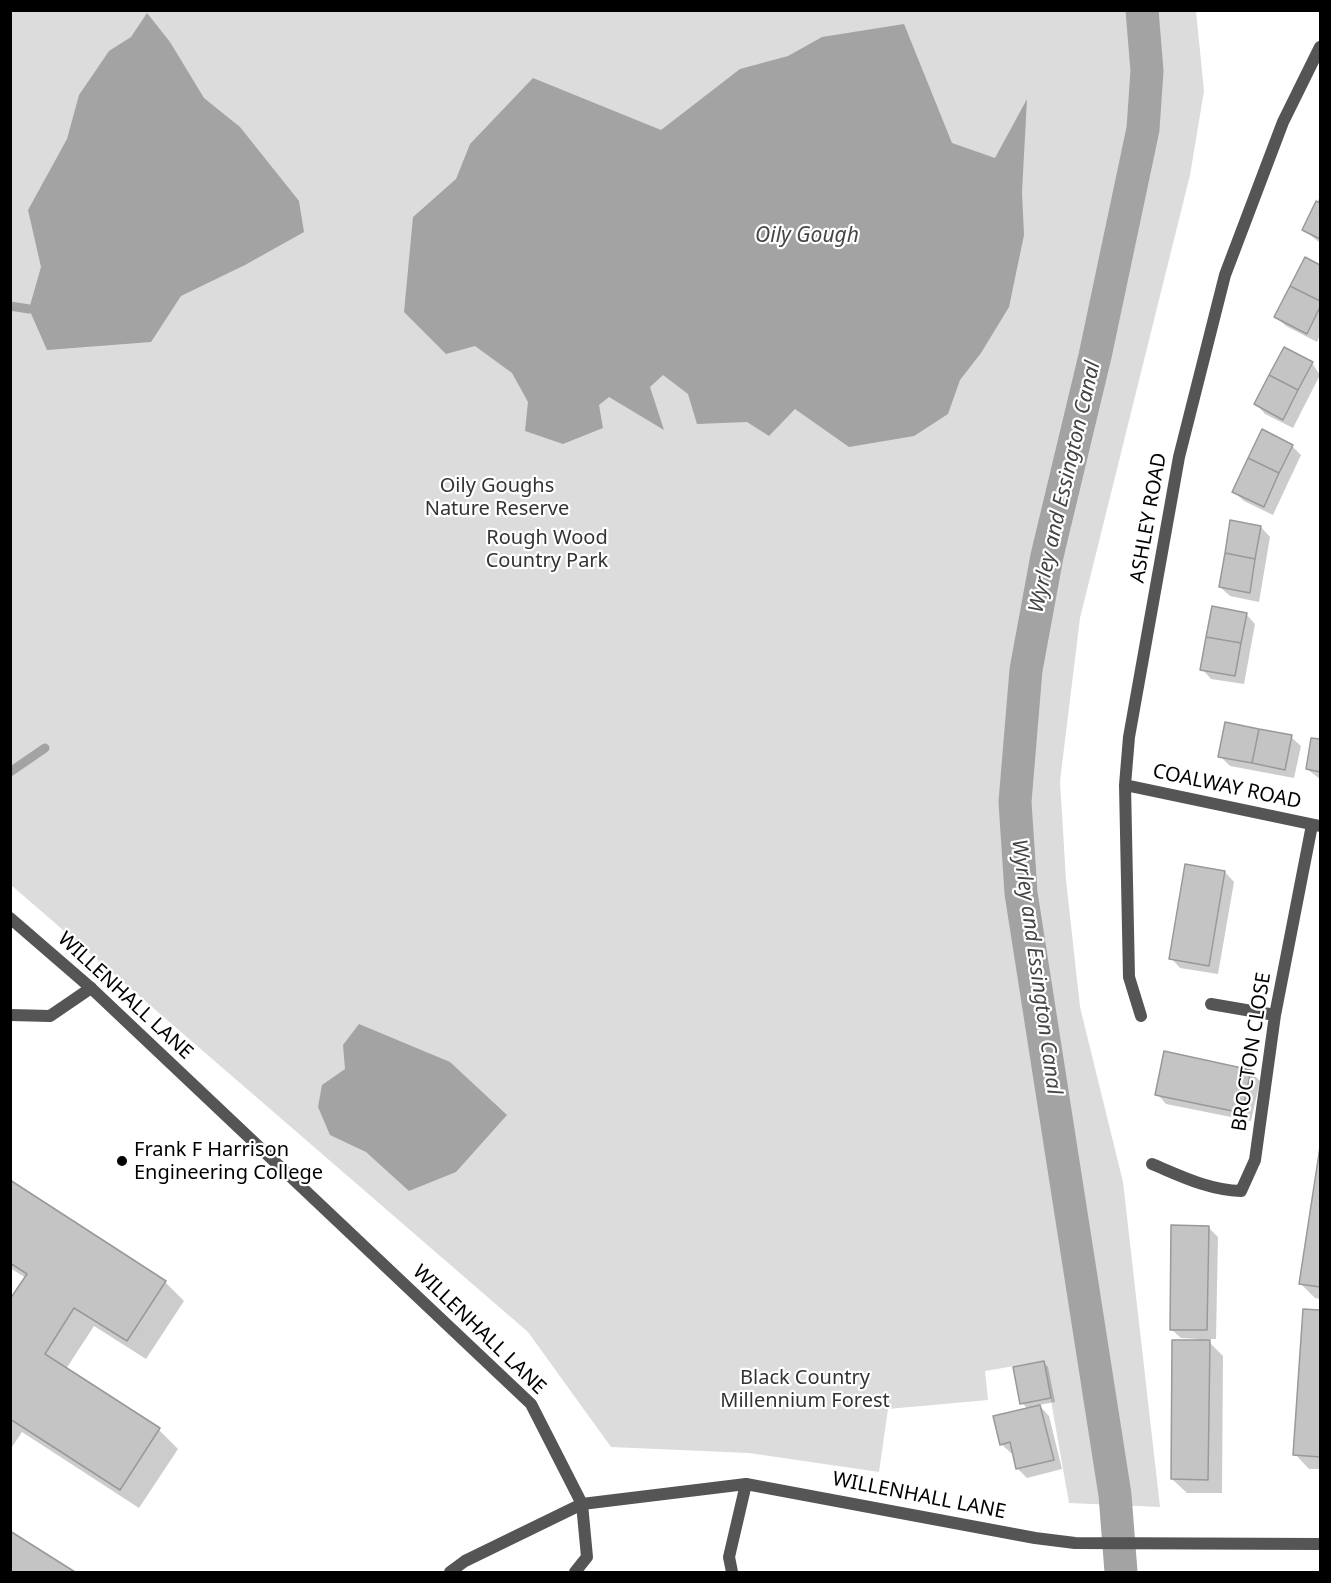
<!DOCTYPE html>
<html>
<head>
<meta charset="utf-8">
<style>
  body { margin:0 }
  #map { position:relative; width:1331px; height:1583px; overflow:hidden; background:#fff; font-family:"Noto Sans",sans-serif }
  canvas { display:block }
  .frame { position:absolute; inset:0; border:12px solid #000; pointer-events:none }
</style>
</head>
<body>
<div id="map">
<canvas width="1331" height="1583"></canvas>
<div class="frame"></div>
</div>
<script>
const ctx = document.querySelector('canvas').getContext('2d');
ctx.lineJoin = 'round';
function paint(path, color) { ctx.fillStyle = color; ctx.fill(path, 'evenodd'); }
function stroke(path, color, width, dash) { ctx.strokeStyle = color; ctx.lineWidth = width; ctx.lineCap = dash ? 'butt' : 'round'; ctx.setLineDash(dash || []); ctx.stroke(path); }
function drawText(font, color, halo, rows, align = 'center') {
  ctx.font = font + ' "Noto Sans",sans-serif'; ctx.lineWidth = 4.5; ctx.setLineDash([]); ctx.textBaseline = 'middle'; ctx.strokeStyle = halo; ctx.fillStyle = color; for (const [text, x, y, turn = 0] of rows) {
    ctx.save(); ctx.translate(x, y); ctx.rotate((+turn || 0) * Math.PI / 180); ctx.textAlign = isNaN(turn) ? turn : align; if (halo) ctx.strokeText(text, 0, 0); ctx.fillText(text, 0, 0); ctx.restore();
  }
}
const green = new Path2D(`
  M 11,11 L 1196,11 L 1204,91 L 1190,175 L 1080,618 L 1060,781 L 1066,880 L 1080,1007 L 1123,1182 L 1160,1507 L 1069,1503 L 1044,1361 L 985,1371 L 988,1400 L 888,1409 L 879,1472 L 749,1453 L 611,1447 L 528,1332 L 11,885 Z`);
const water = new Path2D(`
  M 147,13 L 170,42 L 204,98 L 240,127 L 299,201 L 304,232 L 245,265 L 181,296 L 151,342 L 47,350 L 29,309 L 41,267 L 28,210 L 67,139 L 79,95 L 109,51 L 131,37 Z
  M 904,24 L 952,143 L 995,158 L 1027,99 L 1022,192 L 1024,235 L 1009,307 L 981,353 L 960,380 L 948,414 L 914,436 L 849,447 L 795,409 L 769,436 L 747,422 L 697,424 L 688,394 L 663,375 L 650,387 L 664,430 L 609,397 L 599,405 L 603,428 L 563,444 L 525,431 L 528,402 L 512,373 L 475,346 L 446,354 L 404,312 L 413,217 L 456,179 L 470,144 L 533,78 L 661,130 L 740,69 L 788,56 L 822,37 Z
  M 359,1024 L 450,1062 L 507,1115 L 456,1172 L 409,1191 L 366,1152 L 330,1135 L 318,1107 L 322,1085 L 345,1069 L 343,1045 Z`);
const shadow = new Path2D(`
  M 1320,196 L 1320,243 L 1304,230 Z
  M 1305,259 L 1320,267 L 1320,335 L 1317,342 L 1286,326 L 1276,317 Z
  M 1312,363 L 1320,375 L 1293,428 L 1265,414 L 1256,404 Z
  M 1292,446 L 1301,455 L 1273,515 L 1244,501 L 1234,492 Z
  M 1261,527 L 1270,537 L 1259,602 L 1230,596 L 1220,587 Z
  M 1246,614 L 1255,624 L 1244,684 L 1211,679 L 1202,669 Z
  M 1291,737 L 1301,746 L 1294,778 L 1230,766 L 1220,756 Z
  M 1313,739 L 1320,741 L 1320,779 L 1307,769 Z
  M 1225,872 L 1234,882 L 1218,974 L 1180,968 L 1171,958 Z
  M 1250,1071 L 1260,1081 L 1251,1121 L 1166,1104 L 1157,1094 Z
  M 1320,1157 L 1320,1299 L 1315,1298 L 1301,1284 Z
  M 11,1182 L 165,1282 L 184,1301 L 146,1359 L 94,1326 L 66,1369 L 159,1430 L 178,1449 L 139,1508 L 22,1432 L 10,1450 L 10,1302 L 26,1278 L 10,1268 Z
  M 1208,1227 L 1218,1237 L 1216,1339 L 1206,1339 L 1223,1356 L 1222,1493 L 1187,1493 L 1172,1479 L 1198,1339 L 1181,1338 L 1171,1329 Z
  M 1305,1310 L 1320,1311 L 1320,1469 L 1309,1469 L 1295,1454 Z
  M 1044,1363 L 1048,1367 L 1055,1402 L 1039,1405 L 1049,1416 L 1062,1469 L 1027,1478 L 1017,1468 L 1014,1453 L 1011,1453 L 1001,1444 L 1028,1409 L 1022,1403 Z
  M 10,1533 L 72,1572 L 10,1572 Z`);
const stream = new Path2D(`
  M 10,306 L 29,309
  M 10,772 L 45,748`);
const canal = new Path2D(`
  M 1121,1572 L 1115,1495 L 1021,893 L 1015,802 L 1026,670 L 1047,556 L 1095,356 L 1143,129 L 1147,71 L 1142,10`);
const building = new Path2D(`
  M 1316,201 L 1320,203 L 1320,239 L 1302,230 Z
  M 1305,257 L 1320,265 L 1320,301 L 1290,286 Z
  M 1290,286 L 1320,301 L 1320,307 L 1307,334 L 1274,317 Z
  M 1284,347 L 1313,362 L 1298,390 L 1269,375 Z
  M 1269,375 L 1298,390 L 1283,420 L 1254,404 Z
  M 1262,429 L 1293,445 L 1279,473 L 1248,458 Z
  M 1248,458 L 1279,473 L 1264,507 L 1232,492 Z
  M 1230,520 L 1261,526 L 1255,559 L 1225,553 Z
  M 1225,553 L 1255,559 L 1250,593 L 1219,587 Z
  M 1212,606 L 1247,613 L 1241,643 L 1206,637 Z
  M 1206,637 L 1241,643 L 1235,676 L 1200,670 Z
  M 1225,722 L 1259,729 L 1252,763 L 1218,757 Z
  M 1259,729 L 1292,735 L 1285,770 L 1252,763 Z
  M 1311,738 L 1320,739 L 1320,772 L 1306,769 Z
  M 1185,864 L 1225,871 L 1209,966 L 1169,959 Z
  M 1164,1051 L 1251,1070 L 1242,1113 L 1155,1095 Z
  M 1320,1147 L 1320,1287 L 1299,1284 Z
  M 10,1180 L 166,1281 L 127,1341 L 74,1308 L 45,1354 L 160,1428 L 120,1490 L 10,1419 L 10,1299 L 27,1274 L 10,1263 Z
  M 1171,1225 L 1209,1226 L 1207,1330 L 1170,1330 Z
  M 1303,1309 L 1320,1310 L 1320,1457 L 1293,1455 Z
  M 1172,1340 L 1210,1340 L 1208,1480 L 1171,1479 Z
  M 1044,1361 L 1051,1398 L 1020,1404 L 1013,1367 Z
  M 1040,1405 L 1054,1460 L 1016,1469 L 1010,1442 L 1000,1445 L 993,1416 Z
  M 10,1531 L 75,1572 L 10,1572 Z`);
const service = new Path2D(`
  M 1211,1004 L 1275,1015
  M 10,1015 L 50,1016 L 91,988
  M 1152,1164 C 1181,1176 1208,1190 1241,1191 L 1255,1160 L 1275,1015 L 1312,825
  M 575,1572 L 587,1557 L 582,1504
  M 732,1572 L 729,1557 L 746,1484`);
const minor = new Path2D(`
  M 1125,785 L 1320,826
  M 1141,1016 L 1129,977 L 1125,785 L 1129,737 L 1179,457 L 1225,275 L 1283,122 L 1320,47`);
const tertiary = new Path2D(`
  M 10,918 L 91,988 L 531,1404 L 582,1504
  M 450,1572 L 465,1561 L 582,1504 L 746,1484 L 1035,1538 L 1075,1543 L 1320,1544`);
const markers = [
  [122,1161,6,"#000"]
];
const parkNames = [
  ["Oily Goughs",497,486],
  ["Nature Reserve",497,509],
  ["Rough Wood",547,538],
  ["Country Park",547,561],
  ["Black Country",805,1378],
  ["Millennium Forest",805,1401]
];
const streetNames = [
  ["ASHLEY ROAD",1149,518,-80],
  ["COALWAY ROAD",1227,787,12],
  ["WILLENHALL LANE",125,996,43],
  ["BROCTON CLOSE",1252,1052,-81],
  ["WILLENHALL LANE",479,1330,44],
  ["WILLENHALL LANE",919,1496,11]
];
const poiNames = [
  ["Frank F Harrison",134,1150],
  ["Engineering College",134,1173]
];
const waterNames = [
  ["Oily Gough",807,236],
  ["Wyrley and Essington Canal",1065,487,-77],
  ["Wyrley and Essington Canal",1036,967,82]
];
paint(green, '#dcdcdc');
paint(water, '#a3a3a3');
paint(shadow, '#0003');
stroke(stream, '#a3a3a3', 9);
stroke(canal, '#a3a3a3', 33);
paint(building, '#c4c4c4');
stroke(building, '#999', 1.5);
stroke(service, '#555', 12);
stroke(minor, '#555', 12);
stroke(tertiary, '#555', 12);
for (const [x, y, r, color] of markers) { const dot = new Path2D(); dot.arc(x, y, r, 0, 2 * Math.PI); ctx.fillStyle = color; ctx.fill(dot); stroke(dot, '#fff', 2); }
drawText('20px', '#333', '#fff', parkNames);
drawText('20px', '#000', '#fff', streetNames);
drawText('20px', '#000', '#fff', poiNames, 'left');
drawText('italic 21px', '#444', '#fff', waterNames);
</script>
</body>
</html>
